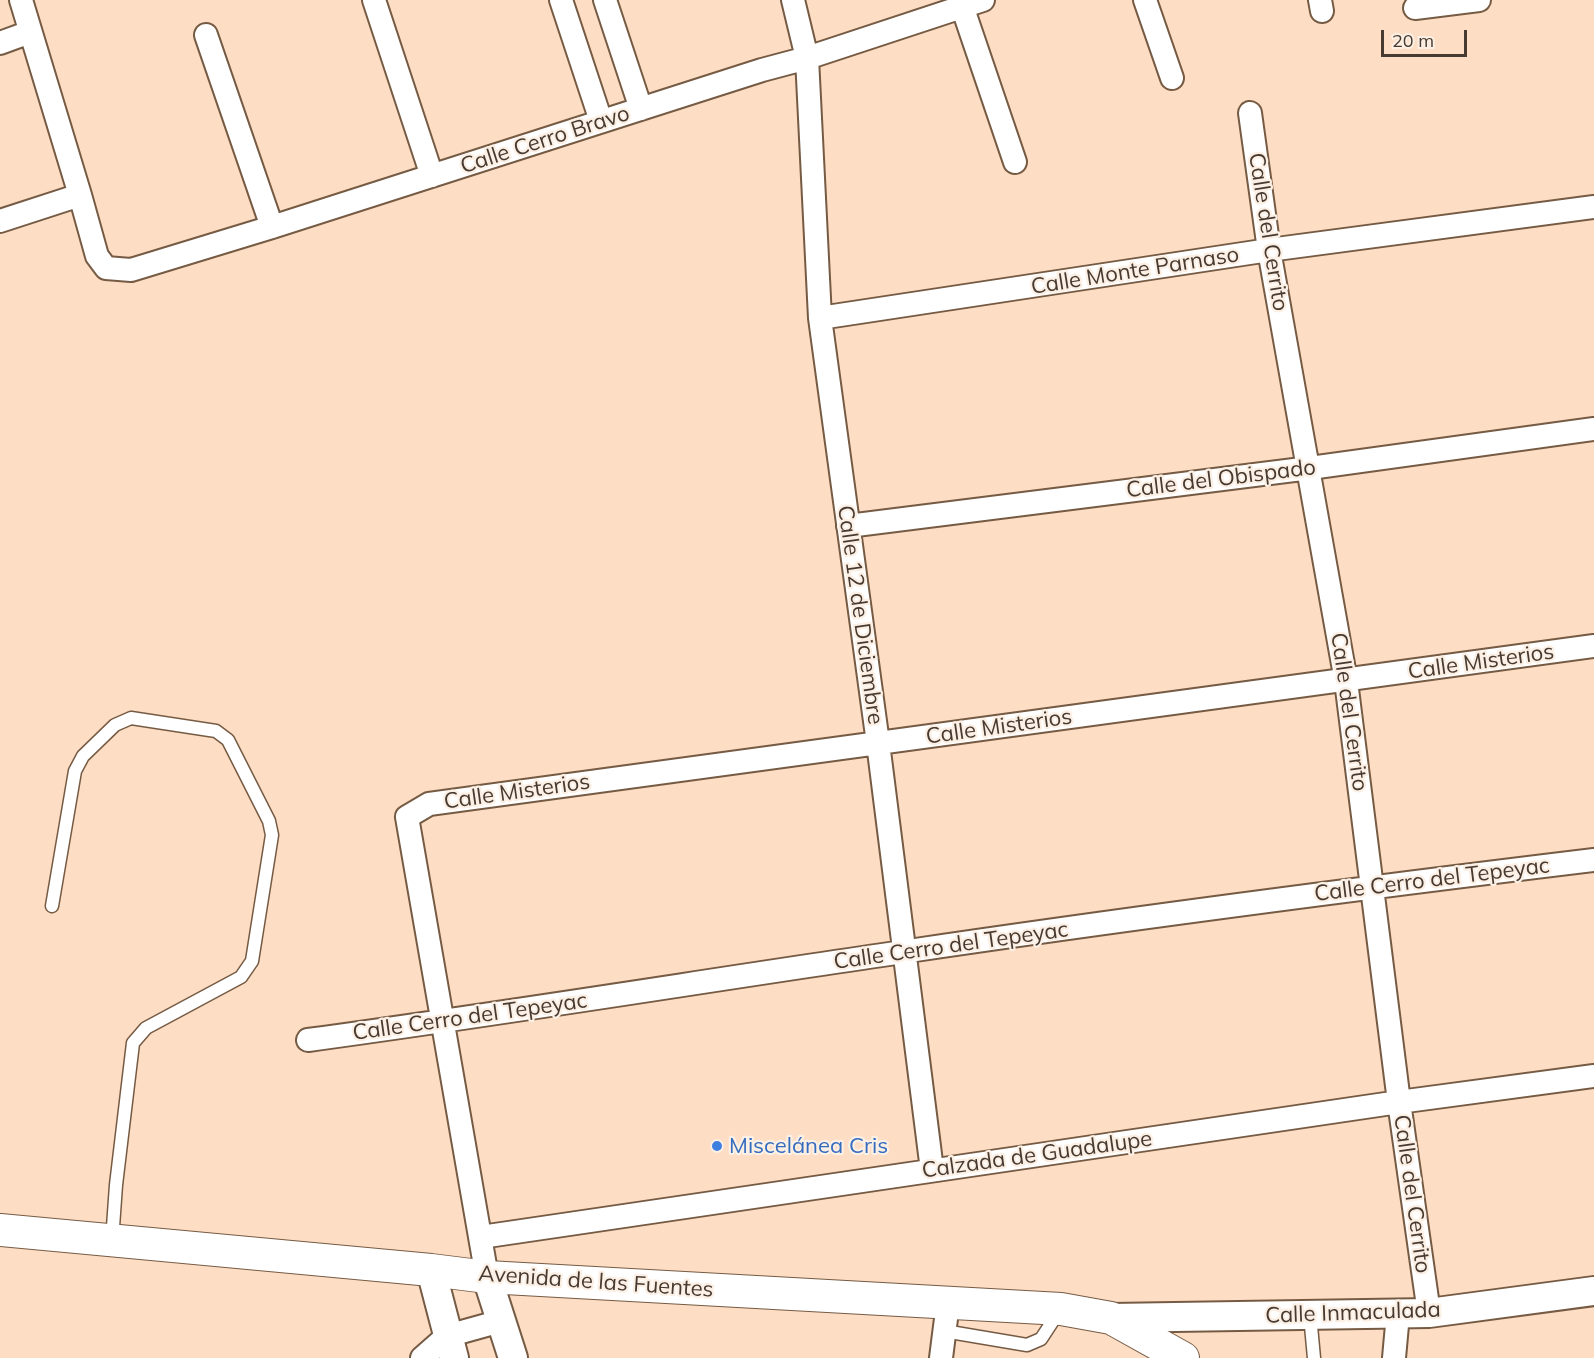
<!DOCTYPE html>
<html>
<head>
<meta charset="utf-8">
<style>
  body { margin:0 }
  #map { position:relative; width:1594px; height:1358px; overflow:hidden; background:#fdddc4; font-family:Mulish,sans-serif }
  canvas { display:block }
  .scale { position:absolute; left:1381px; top:30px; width:86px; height:27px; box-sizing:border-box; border:3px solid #473a30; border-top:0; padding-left:8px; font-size:18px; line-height:21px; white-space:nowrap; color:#473a30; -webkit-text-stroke:4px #fcefe4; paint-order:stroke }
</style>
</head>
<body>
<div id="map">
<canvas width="1594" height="1358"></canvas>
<div class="scale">20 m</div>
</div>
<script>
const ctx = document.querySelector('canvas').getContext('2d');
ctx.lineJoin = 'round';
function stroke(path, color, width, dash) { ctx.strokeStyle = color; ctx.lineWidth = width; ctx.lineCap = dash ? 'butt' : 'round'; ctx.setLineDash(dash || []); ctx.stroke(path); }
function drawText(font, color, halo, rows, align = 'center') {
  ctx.font = font + ' Mulish,sans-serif'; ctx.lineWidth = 4.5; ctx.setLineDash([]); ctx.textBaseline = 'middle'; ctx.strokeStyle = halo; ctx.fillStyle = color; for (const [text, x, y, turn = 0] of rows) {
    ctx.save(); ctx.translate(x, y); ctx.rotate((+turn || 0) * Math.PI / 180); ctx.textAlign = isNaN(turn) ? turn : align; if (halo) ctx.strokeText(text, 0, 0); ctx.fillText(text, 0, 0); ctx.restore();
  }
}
const service = new Path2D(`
  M 52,906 L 75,771 L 83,756 L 115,725 L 131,718 L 216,731 L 228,740 L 269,821 L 272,835 L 252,961 L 241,977 L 146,1028 L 133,1043 L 116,1185 L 112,1241
  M 1310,1315 L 1314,1358
  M 944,1331 L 1027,1345 L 1041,1339 L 1060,1310`);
const minor = new Path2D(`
  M 21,0 L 80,195 L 97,256 L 106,268 L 131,270 L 272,227 L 762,70 L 807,58 L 983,0
  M 374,0 L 432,176
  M 561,0 L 601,121
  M 605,0 L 641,109
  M 793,0 L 807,58 L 820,318 L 878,743 L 932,1170
  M 960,0 L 1015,162
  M 1145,0 L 1172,78
  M 1320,0 L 1322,11
  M 1415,8 L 1479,0
  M 206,35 L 272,227
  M 0,43 L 30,32
  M 1250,113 L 1269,250 L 1346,681 L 1399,1102 L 1429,1313
  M 0,221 L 80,195
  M 820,318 L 1269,250 L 1594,207
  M 848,526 L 1310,468 L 1594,429
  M 308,1040 C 507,1013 704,981 902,952 C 1132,918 1363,888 1594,860
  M 481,1237 L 1399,1102 L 1594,1076
  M 487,1277 L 407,817 L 429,804 L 1594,646
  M 422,1358 L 447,1336 L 501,1321
  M 941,1358 L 948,1303
  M 1394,1358 L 1398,1314`);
const tertiary = new Path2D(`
  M 431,1270 L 454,1358
  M 487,1277 L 513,1358
  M 1111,1318 L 1429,1313 L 1594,1291`);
const secondary = new Path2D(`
  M 0,1230 L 431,1270 L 487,1277 L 1061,1309 L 1111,1318 L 1183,1358`);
const markers = [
  [717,1146,6,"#3f7fe0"]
];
const streetNames = [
  ["Calle Cerro Bravo",545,140,-18],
  ["Calle del Cerrito",1268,232,81],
  ["Calle Monte Parnaso",1135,271,-9],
  ["Calle del Obispado",1221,479,-7],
  ["Calle 12 de Diciembre",860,615,82],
  ["Calle Misterios",1481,662,-8],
  ["Calle del Cerrito",1349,712,82],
  ["Calle Misterios",999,727,-8],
  ["Calle Misterios",517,792,-8],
  ["Calle Cerro del Tepeyac",1432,880,-7],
  ["Calle Cerro del Tepeyac",951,946,-8],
  ["Calle Cerro del Tepeyac",470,1017,-8],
  ["Calzada de Guadalupe",1037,1155,-8],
  ["Calle del Cerrito",1412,1194,82],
  ["Avenida de las Fuentes",596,1282,4],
  ["Calle Inmaculada",1353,1313,-2]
];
const shopNames = [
  ["Miscelánea Cris",729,1146]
];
stroke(service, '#765b44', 15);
stroke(minor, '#765b44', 26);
stroke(tertiary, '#765b44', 32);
stroke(secondary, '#765b44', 34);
stroke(service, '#fff', 12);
stroke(minor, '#fff', 22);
stroke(tertiary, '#fff', 28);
stroke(secondary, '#fff', 32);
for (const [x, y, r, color] of markers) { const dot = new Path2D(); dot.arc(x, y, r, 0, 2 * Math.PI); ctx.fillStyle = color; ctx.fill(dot); stroke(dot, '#fcefe4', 2); }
drawText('22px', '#473a30', '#fcefe4', streetNames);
drawText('22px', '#366cbe', '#fcefe4', shopNames, 'left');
</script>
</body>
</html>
